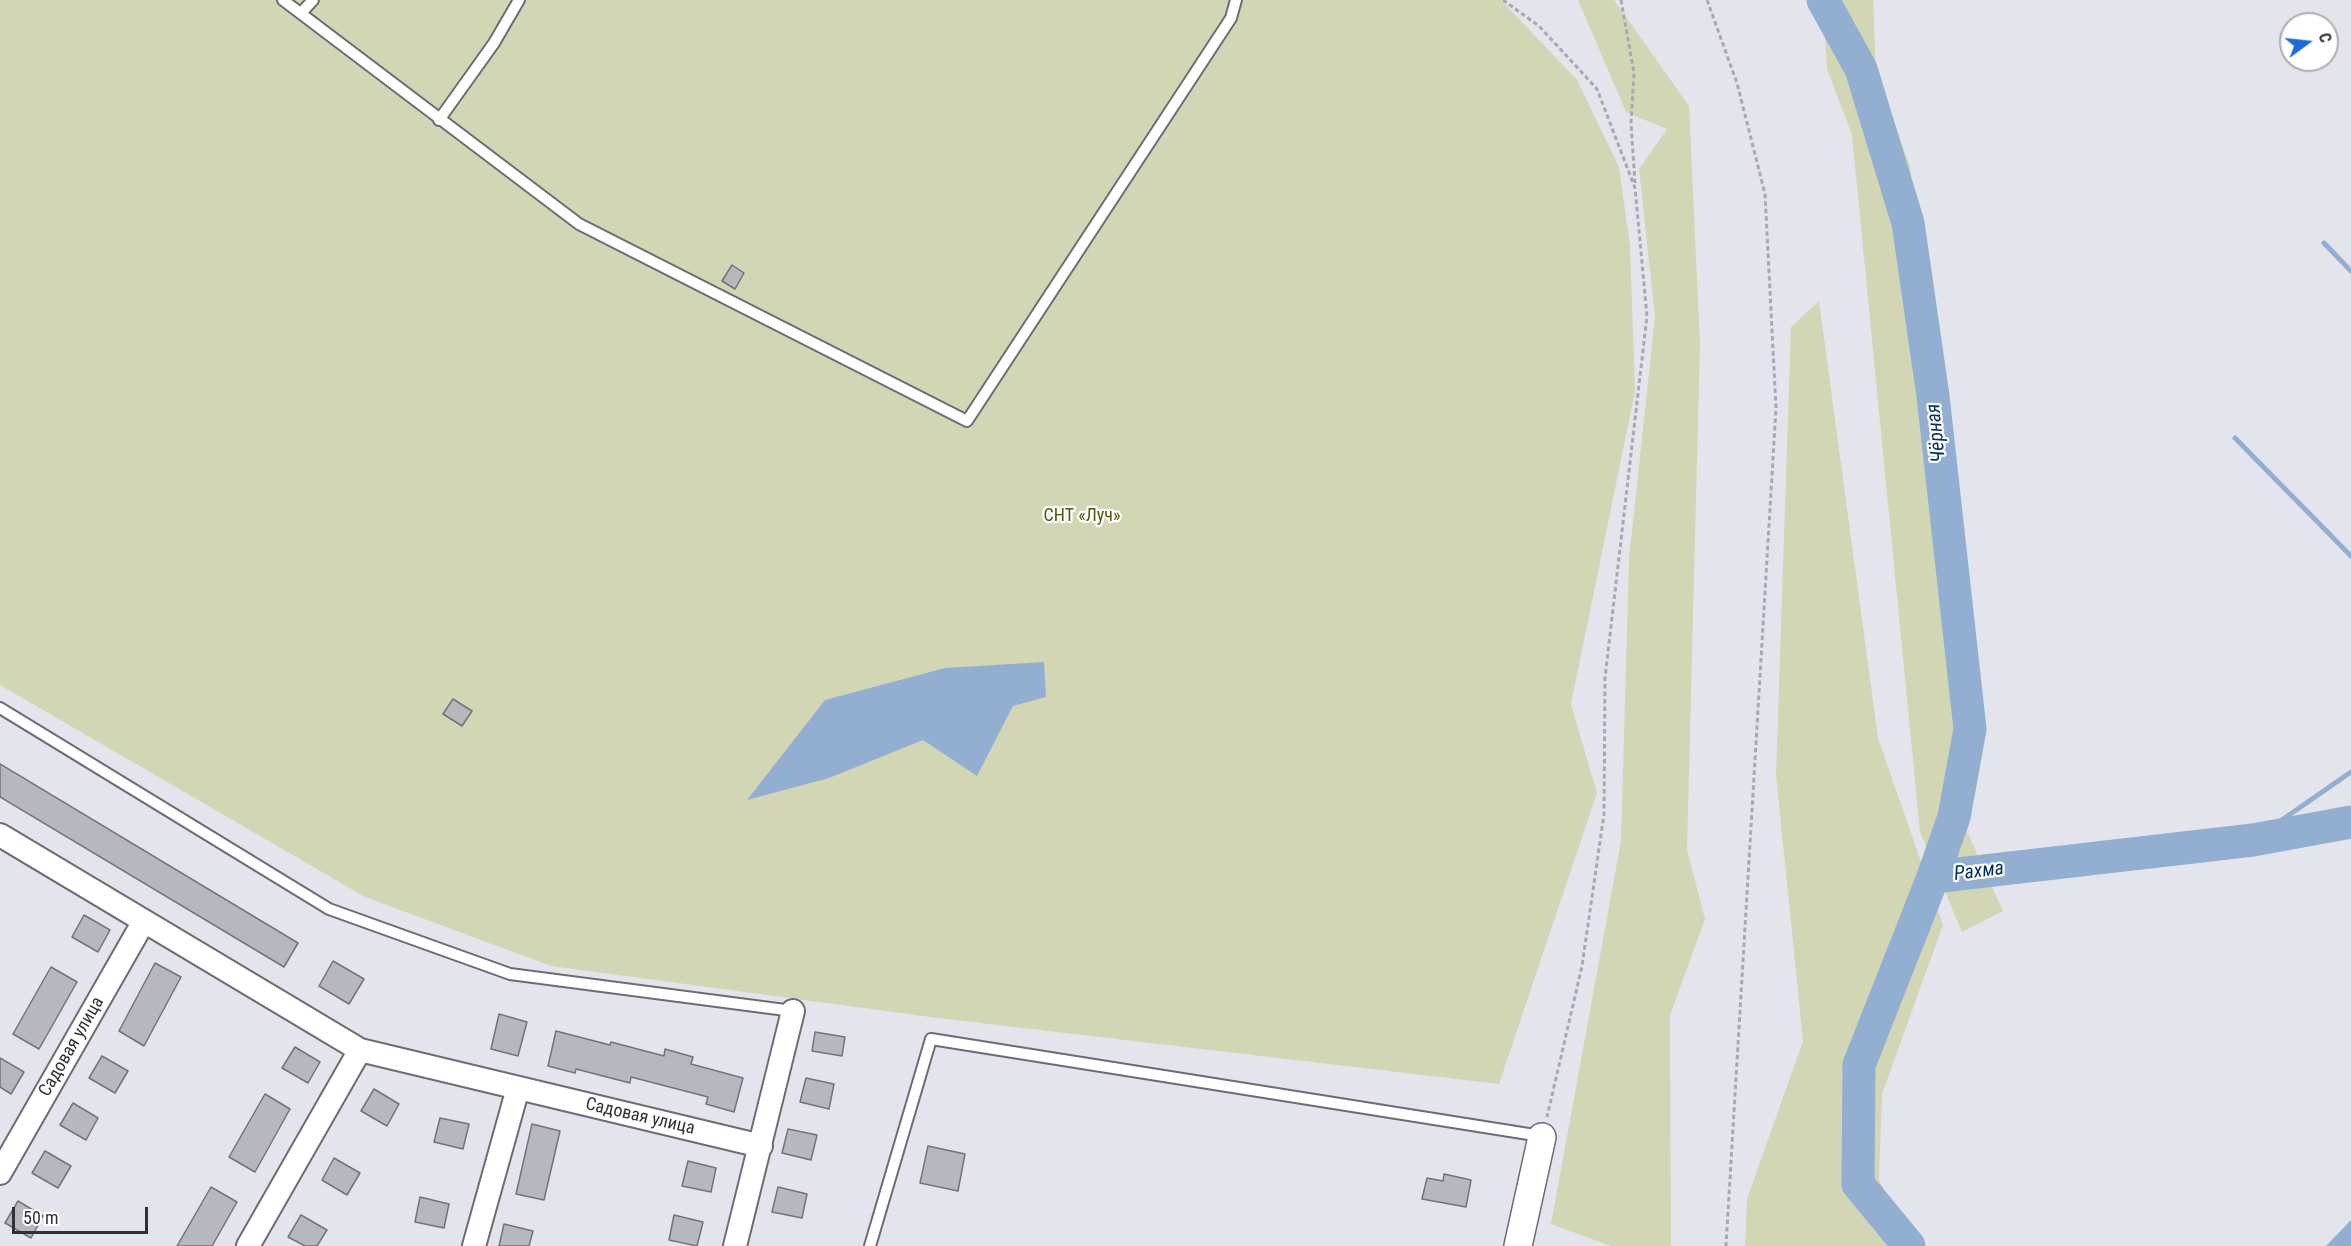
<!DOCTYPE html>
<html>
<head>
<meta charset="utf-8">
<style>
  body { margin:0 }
  #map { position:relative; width:2351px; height:1246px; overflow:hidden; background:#e4e5ec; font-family:"Roboto Condensed",sans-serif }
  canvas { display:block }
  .north { position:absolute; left:2279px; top:12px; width:60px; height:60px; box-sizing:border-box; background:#fff; border:2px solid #acadad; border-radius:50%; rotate:75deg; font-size:16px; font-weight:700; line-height:24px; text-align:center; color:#303133 }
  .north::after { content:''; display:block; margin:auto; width:21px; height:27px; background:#1d6bd6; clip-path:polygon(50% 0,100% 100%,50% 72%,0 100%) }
  .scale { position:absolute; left:12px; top:1207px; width:136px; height:27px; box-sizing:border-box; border:3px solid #303133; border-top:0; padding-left:8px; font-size:18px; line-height:21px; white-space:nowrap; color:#303133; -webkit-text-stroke:4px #fff; paint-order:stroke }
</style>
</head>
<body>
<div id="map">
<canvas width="2351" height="1246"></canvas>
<div class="north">С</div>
<div class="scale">50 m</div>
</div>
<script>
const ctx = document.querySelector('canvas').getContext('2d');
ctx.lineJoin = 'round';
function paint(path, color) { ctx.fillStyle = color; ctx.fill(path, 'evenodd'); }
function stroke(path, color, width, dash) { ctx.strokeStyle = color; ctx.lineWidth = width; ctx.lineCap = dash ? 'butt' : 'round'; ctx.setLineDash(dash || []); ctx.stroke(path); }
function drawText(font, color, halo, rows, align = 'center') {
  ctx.font = font + ' "Roboto Condensed",sans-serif'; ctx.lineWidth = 4.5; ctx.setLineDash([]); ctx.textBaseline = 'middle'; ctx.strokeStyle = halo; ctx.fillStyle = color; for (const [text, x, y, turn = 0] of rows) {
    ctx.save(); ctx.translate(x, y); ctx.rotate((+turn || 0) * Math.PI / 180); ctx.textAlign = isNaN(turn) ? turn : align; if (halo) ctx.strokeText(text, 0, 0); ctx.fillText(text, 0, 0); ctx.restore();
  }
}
const green = new Path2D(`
  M 0,0 L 1501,0 L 1577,80 L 1619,167 L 1630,246 L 1635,391 L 1571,704 L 1597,793 L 1499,1084 L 938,1018 L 551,966 L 365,897 L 0,685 Z
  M 1578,0 L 1614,0 L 1689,106 L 1700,343 L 1687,850 L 1705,919 L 1670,1015 L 1671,1246 L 1611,1246 L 1551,1224 L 1621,841 L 1629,559 L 1655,317 L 1639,169 L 1667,129 L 1626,112 Z
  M 1823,0 L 1873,0 L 1876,73 L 1910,166 L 1930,339 L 1964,825 L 2003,911 L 1962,932 L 1920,832 L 1852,135 L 1827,69 Z
  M 1819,301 L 1878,738 L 1943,925 L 1882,1094 L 1879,1180 L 1913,1246 L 1745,1246 L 1747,1199 L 1803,1041 L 1776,775 L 1791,327 Z`);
const water = new Path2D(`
  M 1044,662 L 1046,697 L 1013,706 L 977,776 L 923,740 L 829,778 L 747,800 L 825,700 L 945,668 Z
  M 2351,1220 L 2351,1246 L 2326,1246 Z`);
const stream = new Path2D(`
  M 2324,243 L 2351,271
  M 2235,438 L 2351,556
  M 2253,840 L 2351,772`);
const river = new Path2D(`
  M 1823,0 L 1861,69 L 1908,223 L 1933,396 L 1970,729 L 1954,817 L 1933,877 L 1859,1065 L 1858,1184 L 1909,1246
  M 1933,877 L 2253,840 L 2351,822`);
const building = new Path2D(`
  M 732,265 L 744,273 L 735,289 L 722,281 Z
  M 453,699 L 472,711 L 462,726 L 443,714 Z
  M 0,764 L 298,943 L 284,967 L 0,797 Z
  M 84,915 L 110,930 L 98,952 L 72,937 Z
  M 333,961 L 364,979 L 349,1004 L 319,986 Z
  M 155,963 L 181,977 L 144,1046 L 119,1031 Z
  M 51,967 L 77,982 L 39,1049 L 13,1034 Z
  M 499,1014 L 527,1022 L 518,1056 L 491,1049 Z
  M 556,1031 L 610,1045 L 611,1042 L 664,1056 L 665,1049 L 693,1057 L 691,1064 L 743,1078 L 734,1112 L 706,1104 L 708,1097 L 631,1077 L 630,1083 L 576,1069 L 575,1073 L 548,1066 Z
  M 815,1032 L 845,1037 L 842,1056 L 812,1051 Z
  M 295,1047 L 320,1062 L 308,1083 L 282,1068 Z
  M 102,1056 L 128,1071 L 115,1093 L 89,1078 Z
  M 0,1058 L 24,1072 L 11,1094 L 0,1087 Z
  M 806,1078 L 834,1084 L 829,1109 L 800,1102 Z
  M 374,1089 L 399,1104 L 387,1126 L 361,1111 Z
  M 265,1094 L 290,1109 L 255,1172 L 229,1157 Z
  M 73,1103 L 98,1118 L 86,1140 L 60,1125 Z
  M 440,1118 L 469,1124 L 463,1149 L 434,1142 Z
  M 532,1124 L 560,1131 L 544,1200 L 516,1194 Z
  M 788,1129 L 817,1135 L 811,1160 L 782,1153 Z
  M 928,1146 L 965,1154 L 958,1191 L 920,1183 Z
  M 45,1151 L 71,1166 L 58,1188 L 32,1173 Z
  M 334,1158 L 360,1173 L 347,1195 L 322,1180 Z
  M 688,1161 L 716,1168 L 711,1192 L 682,1186 Z
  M 1444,1174 L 1471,1180 L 1466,1207 L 1422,1199 L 1427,1178 L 1443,1181 Z
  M 211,1187 L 237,1202 L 212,1246 L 177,1246 Z
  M 778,1187 L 807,1194 L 802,1218 L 772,1212 Z
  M 420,1197 L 449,1204 L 444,1228 L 415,1222 Z
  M 18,1201 L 43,1216 L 31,1238 L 5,1223 Z
  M 301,1215 L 327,1230 L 317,1246 L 305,1246 L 288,1237 Z
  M 674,1215 L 703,1222 L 697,1246 L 669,1240 Z
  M 504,1224 L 533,1231 L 529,1246 L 499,1246 Z`);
const path = new Path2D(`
  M 1503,0 L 1539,26 L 1597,89 L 1635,188 L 1647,316 L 1605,678 L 1604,814 L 1582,966 L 1547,1117
  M 1621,0 L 1634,73 L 1631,123 L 1635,183
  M 1707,0 L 1737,83 L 1765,194 L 1776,408 L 1726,1246`);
const service = new Path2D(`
  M 283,0 L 579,224 L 967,421 L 1231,18 L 1236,0
  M 301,13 L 313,0
  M 439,120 L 494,43 L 519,0
  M 0,708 L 329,909 L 510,974 L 793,1011
  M 870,1246 L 931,1039 L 1541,1136`);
const minor = new Path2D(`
  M 0,835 L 360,1050 L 761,1146
  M 0,1173 L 144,921
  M 248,1246 L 360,1050
  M 474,1246 L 518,1088
  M 735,1246 L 793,1011`);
const tertiary = new Path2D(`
  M 1518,1246 L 1542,1137`);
const parkNames = [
  ["СНТ «Луч»",1082,516]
];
const streetNames = [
  ["Садовая улица",72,1047,-60],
  ["Садовая улица",640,1117,13]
];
const waterNames = [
  ["Чёрная",1937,433,-96],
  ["Рахма",1979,872,-7]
];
paint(green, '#d3d6b5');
paint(water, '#92afd2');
stroke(stream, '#92afd2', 5);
stroke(river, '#92afd2', 33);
paint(building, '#b6b8be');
stroke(building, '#73747a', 1.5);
stroke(service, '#6c6d73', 14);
stroke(minor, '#6c6d73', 26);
stroke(tertiary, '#6c6d73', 30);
stroke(path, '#a8a9af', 3, [4.5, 3]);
stroke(service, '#fff', 10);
stroke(minor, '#fff', 22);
stroke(tertiary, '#fff', 27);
drawText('18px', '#53550c', '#fff', parkNames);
drawText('18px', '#303133', '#fff', streetNames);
drawText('italic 20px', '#052e5a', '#fff', waterNames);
</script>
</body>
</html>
